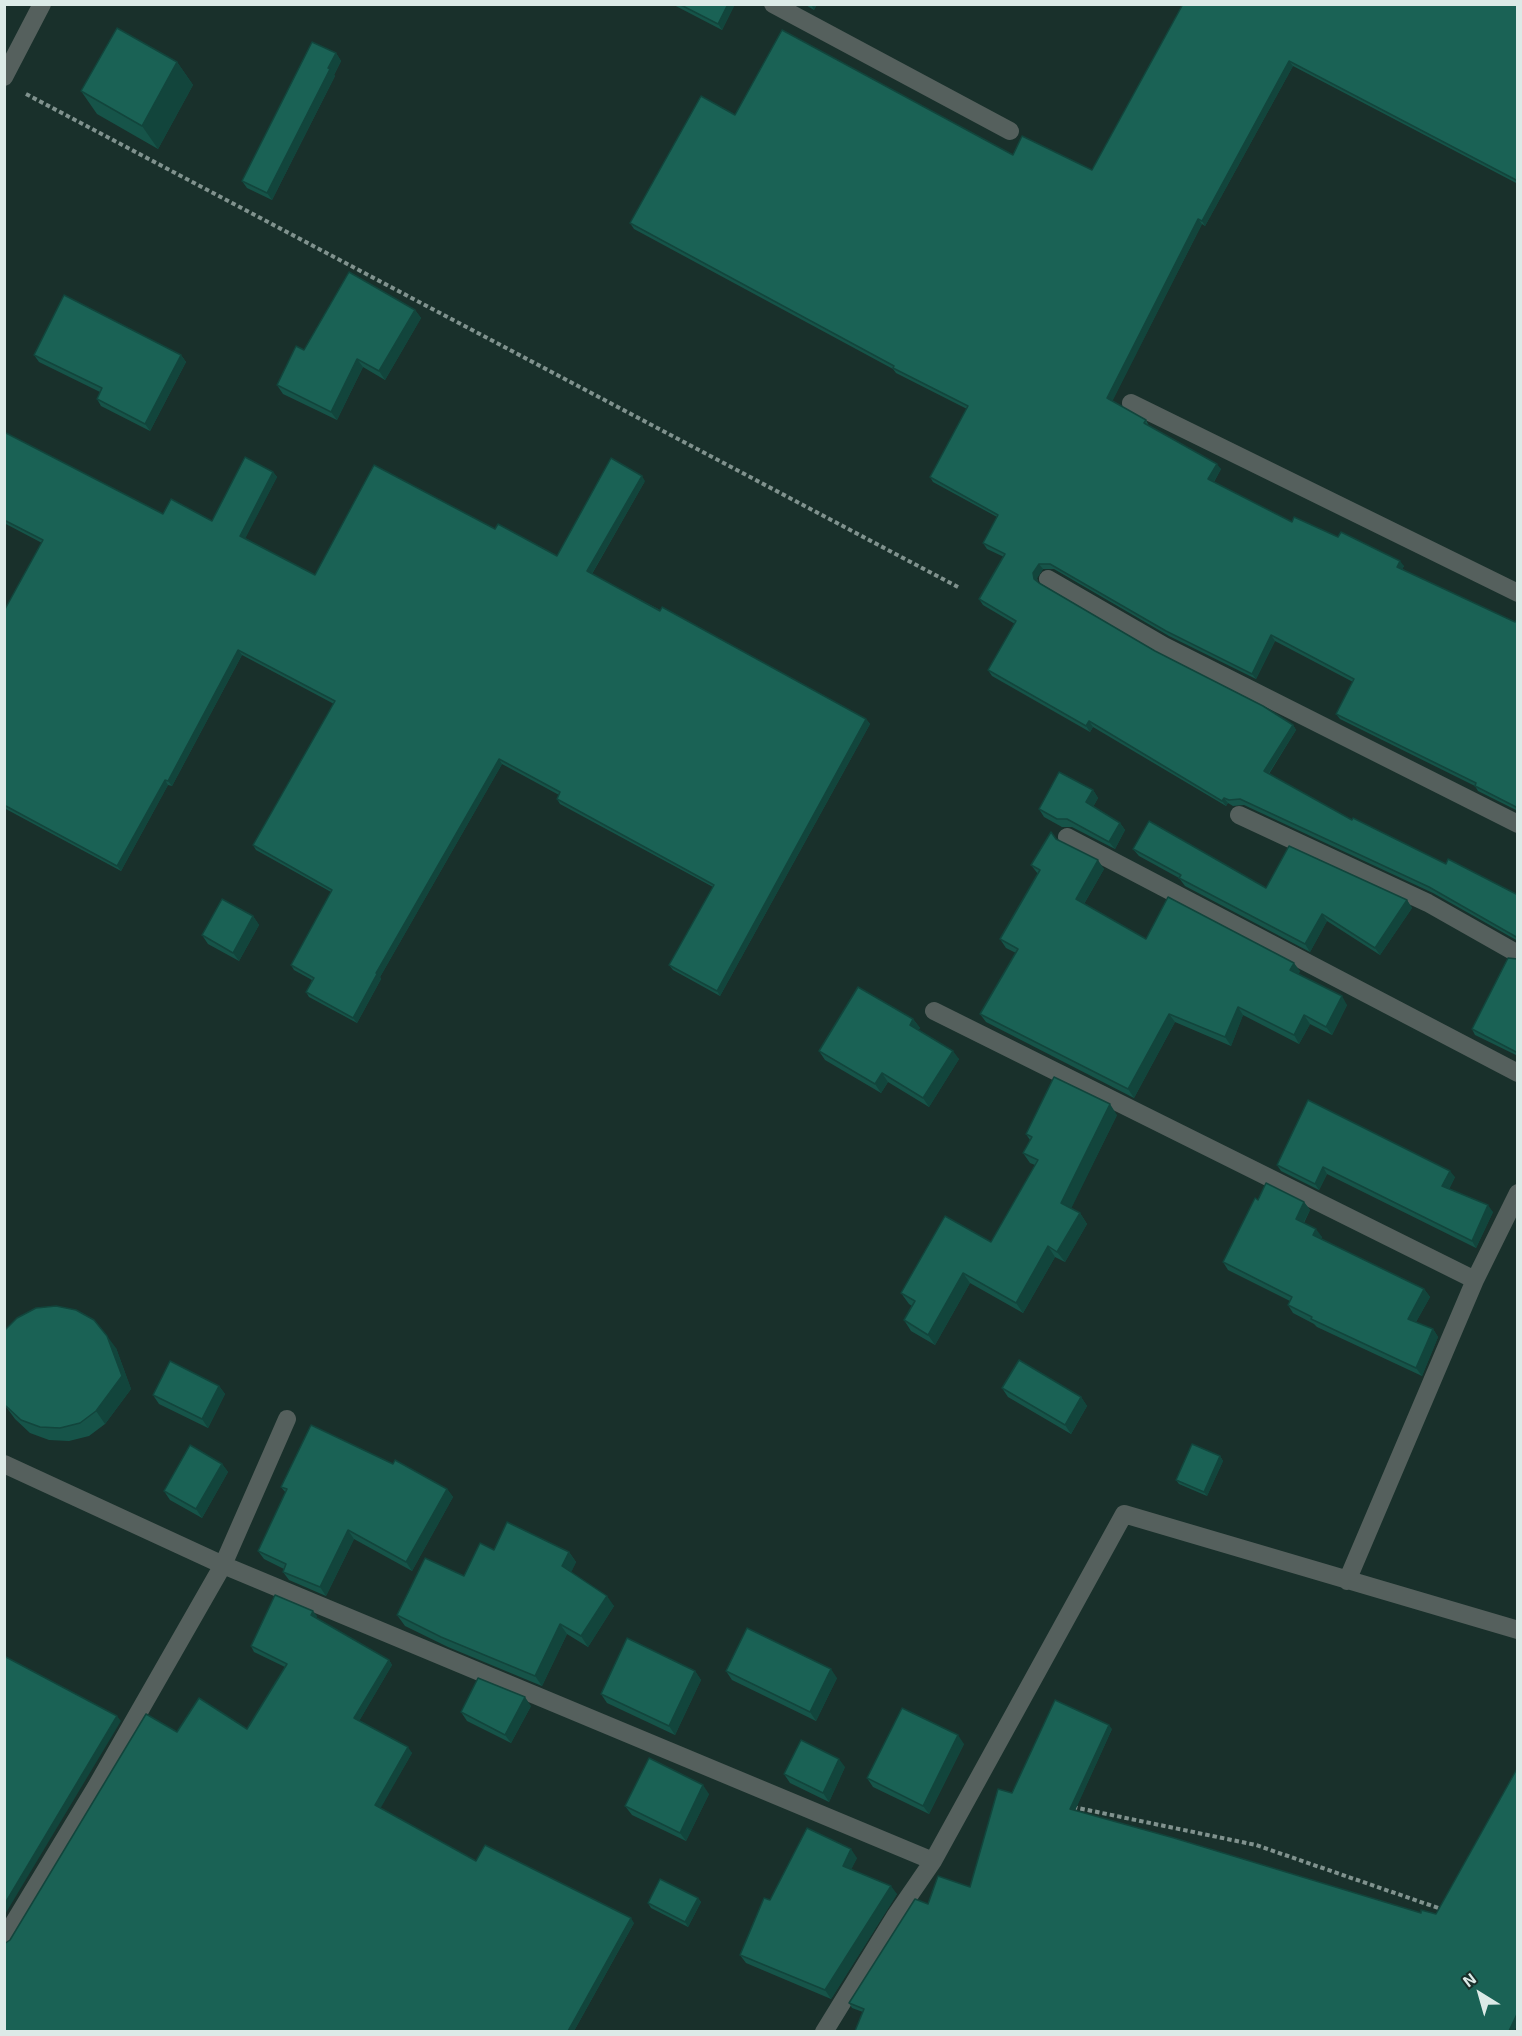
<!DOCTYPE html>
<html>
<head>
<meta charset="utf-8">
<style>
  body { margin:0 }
  #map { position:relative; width:1522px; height:2036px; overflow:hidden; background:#19302b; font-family:"Exo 2",sans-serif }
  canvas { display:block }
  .frame { position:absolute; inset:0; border:6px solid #dceae7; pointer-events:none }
  .north { position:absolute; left:1450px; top:1964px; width:60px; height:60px; -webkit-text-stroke:4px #19302b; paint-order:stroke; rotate:323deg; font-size:16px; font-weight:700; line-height:24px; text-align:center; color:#dceae7 }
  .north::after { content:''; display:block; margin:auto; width:21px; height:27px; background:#dceae7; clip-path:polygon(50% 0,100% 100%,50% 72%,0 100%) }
</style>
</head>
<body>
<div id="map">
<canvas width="1522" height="2036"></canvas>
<div class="frame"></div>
<div class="north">N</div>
</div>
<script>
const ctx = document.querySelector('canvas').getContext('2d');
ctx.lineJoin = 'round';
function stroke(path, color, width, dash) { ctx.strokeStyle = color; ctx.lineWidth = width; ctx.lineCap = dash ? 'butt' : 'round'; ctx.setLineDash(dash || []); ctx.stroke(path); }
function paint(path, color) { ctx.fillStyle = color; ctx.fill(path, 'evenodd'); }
const path = new Path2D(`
  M 26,94 L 958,587
  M 1073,1807 L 1256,1845 L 1444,1910`);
const minor = new Path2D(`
  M 773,4 L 1010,131
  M 4,77 L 42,4
  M 1131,403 L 1518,593
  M 1048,579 L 1164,646 L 1518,824
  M 1239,815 L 1428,903 L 1518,954
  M 1067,837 L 1518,1073
  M 934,1011 L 1475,1280
  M 4,1464 L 223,1565 L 933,1861
  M 1347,1581 L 1475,1280 L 1518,1193
  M 4,1939 L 96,1787 L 223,1565 L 287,1419
  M 824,2032 L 896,1915 L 933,1861 L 1124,1514 L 1518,1630`);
const wall = new Path2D(`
  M 672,4 L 735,4 L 722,30 Z
  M 804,4 L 817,4 L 814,10 Z
  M 1183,4 L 1518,4 L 1518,184 L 1293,66 L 1205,226 L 1202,224 L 1112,401 L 1146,420 L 1149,426 L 1221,469 L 1214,482 L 1292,522 L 1404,566 L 1402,569 L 1515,622 L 1518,618 L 1518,811 L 1478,791 L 1475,786 L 1340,719 L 1336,714 L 1353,682 L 1275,641 L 1256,679 L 1169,636 L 1054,569 L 1043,569 L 1037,578 L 1038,582 L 1155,651 L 1293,725 L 1296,730 L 1269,774 L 1352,820 L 1446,864 L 1518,895 L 1518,941 L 1433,893 L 1244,805 L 1233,806 L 1228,803 L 1226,806 L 1093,727 L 1090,732 L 992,676 L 988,670 L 1015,624 L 983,605 L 979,599 L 1004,557 L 987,549 L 983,543 L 997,517 L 933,482 L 930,477 L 967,409 L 896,373 L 893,369 L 634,229 L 630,223 L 735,115 L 1013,155 L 1092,170 Z
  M 336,53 L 341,61 L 334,75 L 335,76 L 272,200 L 247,188 L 242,181 Z
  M 177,62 L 193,85 L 158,149 L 97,114 L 81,91 Z
  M 415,310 L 421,318 L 385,380 L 363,367 L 337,420 L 283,394 L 277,385 L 304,350 Z
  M 34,355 L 181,355 L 186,362 L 150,431 L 101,406 L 97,399 L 100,392 L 39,362 Z
  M 4,432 L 163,514 L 212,521 L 273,472 L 277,477 L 245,538 L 315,575 L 495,529 L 557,556 L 645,481 L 592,574 L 866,719 L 870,724 L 720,996 L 673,970 L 669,965 L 713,887 L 560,804 L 557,799 L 559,795 L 502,764 L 380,977 L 381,979 L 357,1023 L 309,997 L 306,992 L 312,980 L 294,970 L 291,965 L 331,892 L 256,850 L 253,845 L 334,704 L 242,655 L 172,786 L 168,785 L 121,871 L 4,808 L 4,611 L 42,543 L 4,523 Z
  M 1093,790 L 1098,798 L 1093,807 L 1120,823 L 1125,830 L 1115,849 L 1072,827 L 1062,827 L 1044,817 L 1039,809 Z
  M 1056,839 L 1104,869 L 1084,904 L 1146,939 L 1300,971 L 1298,975 L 1347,1005 L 1332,1035 L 1310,1024 L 1299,1044 L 1243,1015 L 1231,1046 L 1175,1022 L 1134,1098 L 986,1022 L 980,1014 L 1016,953 L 1006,948 L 1000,939 L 1038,874 L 1031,865 Z
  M 1133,849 L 1266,888 L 1407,900 L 1412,908 L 1380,955 L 1327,921 L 1310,952 L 1185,886 L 1179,878 L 1139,856 Z
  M 253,916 L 259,925 L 239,961 L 208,944 L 202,935 Z
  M 1518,959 L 1518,1056 L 1475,1035 L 1472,1029 Z
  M 913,1019 L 920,1028 L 918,1030 L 959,1059 L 929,1107 L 888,1082 L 881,1093 L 825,1060 L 819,1051 Z
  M 1117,1115 L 1071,1208 L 1080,1213 L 1087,1224 L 1065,1262 L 1055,1257 L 1023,1313 L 970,1283 L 935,1345 L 911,1331 L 904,1320 L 912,1306 L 909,1304 L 901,1293 L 991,1242 L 1035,1165 L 1030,1163 L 1023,1153 L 1030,1140 L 1026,1134 Z
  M 1277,1165 L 1455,1177 L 1449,1189 L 1493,1212 L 1476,1248 L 1327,1174 L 1319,1190 L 1281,1171 Z
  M 1258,1200 L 1304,1202 L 1310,1210 L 1304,1223 L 1322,1237 L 1321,1239 L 1424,1289 L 1430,1297 L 1416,1322 L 1433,1329 L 1438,1337 L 1422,1376 L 1317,1327 L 1314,1324 L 1293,1313 L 1288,1305 L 1290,1301 L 1228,1270 L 1223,1262 Z
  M 116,1348 L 131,1389 L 105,1424 L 89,1436 L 69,1441 L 49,1440 L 30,1433 L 15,1419 L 4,1404 Z
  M 219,1386 L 225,1394 L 208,1428 L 159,1404 L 153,1395 Z
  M 1002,1388 L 1081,1397 L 1087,1406 L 1071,1434 L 1008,1397 Z
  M 1220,1456 L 1223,1461 L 1207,1496 L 1179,1484 L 1176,1480 Z
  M 222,1464 L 228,1472 L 202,1518 L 170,1500 L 164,1491 Z
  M 393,1464 L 447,1489 L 453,1497 L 412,1571 L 354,1539 L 326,1596 L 289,1580 L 283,1572 L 284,1569 L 264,1559 L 258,1551 L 286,1493 L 281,1487 Z
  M 494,1550 L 569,1552 L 576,1562 L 571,1572 L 614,1606 L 588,1647 L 567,1634 L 542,1686 L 448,1647 L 405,1626 L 397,1615 L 464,1576 Z
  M 317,1616 L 316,1618 L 389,1660 L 392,1665 L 359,1721 L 412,1753 L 380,1808 L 476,1861 L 634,1923 L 574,2031 L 4,2031 L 10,1940 L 177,1732 L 247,1729 L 285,1667 L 254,1652 L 251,1646 Z
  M 695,1671 L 701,1680 L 675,1735 L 607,1703 L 601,1694 Z
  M 726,1671 L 837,1678 L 816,1721 L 732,1680 Z
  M 531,1706 L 511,1743 L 467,1721 L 461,1712 Z
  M 1112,1729 L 1075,1810 L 1421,1913 L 1436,1914 L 1518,1767 L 1518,2023 L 1514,2031 L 855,2031 L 863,2012 L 852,2008 L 849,2003 L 928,1904 L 970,1887 L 1012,1793 Z
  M 964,1744 L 929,1814 L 873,1787 L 867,1778 Z
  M 845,1767 L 829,1802 L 790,1783 L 784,1774 Z
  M 709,1794 L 686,1841 L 632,1815 L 625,1806 Z
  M 857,1858 L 851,1869 L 897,1894 L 831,1999 L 746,1963 L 740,1955 L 770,1900 Z
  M 698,1898 L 701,1902 L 688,1927 L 651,1908 L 648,1903 Z`);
const shadedWall = new Path2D(`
  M 728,4 L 735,4 L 722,30 L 718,24 Z
  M 811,4 L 817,4 L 814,10 Z
  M 336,53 L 341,61 L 334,75 L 335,76 L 272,200 L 267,193 Z
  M 1289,61 L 1293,66 L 1205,226 L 1202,221 Z
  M 177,62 L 193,85 L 158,149 L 142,126 Z
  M 1198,219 L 1202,224 L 1111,404 L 1107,398 Z
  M 415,310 L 421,318 L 385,380 L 379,371 Z
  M 181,355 L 186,362 L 150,431 L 145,424 Z
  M 357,359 L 363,367 L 337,420 L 331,412 Z
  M 1217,464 L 1221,469 L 1212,485 L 1208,479 Z
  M 273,472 L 277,477 L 244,541 L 240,536 Z
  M 642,476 L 645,481 L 590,577 L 587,571 Z
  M 1400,561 L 1404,566 L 1401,572 L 1397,567 Z
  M 1039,564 L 1043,569 L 1037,578 L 1038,584 L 1034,579 L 1033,573 Z
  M 1271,635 L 1275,641 L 1256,679 L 1252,674 Z
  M 238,650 L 242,655 L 172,786 L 168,781 Z
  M 866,719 L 870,724 L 720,996 L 717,991 Z
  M 1089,721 L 1093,727 L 1090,732 L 1086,726 Z
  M 1293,725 L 1296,730 L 1267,776 L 1264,771 Z
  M 499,759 L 502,764 L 380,977 L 381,979 L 357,1023 L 353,1018 L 376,973 Z
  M 165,780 L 168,785 L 121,871 L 117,866 Z
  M 1093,790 L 1098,798 L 1091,810 L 1086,802 Z
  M 1224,798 L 1228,803 L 1226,806 L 1222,801 Z
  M 1120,823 L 1125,830 L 1115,849 L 1109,842 Z
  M 1098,860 L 1104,869 L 1082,907 L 1076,899 Z
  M 1407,900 L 1412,908 L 1380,955 L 1375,948 Z
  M 1322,914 L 1327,921 L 1310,952 L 1305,944 Z
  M 253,916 L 259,925 L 239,961 L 233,953 Z
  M 1294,963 L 1300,971 L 1296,979 L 1290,970 Z
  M 1342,996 L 1347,1005 L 1332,1035 L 1326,1027 Z
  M 1238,1007 L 1243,1015 L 1231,1046 L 1225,1037 Z
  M 1169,1014 L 1175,1022 L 1134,1098 L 1128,1089 Z
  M 1304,1015 L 1310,1024 L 1299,1044 L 1294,1035 Z
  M 913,1019 L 920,1028 L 916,1034 L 910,1025 Z
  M 953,1051 L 959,1059 L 929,1107 L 923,1098 Z
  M 882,1073 L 888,1082 L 881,1093 L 875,1084 Z
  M 1110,1104 L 1117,1115 L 1069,1213 L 1061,1203 Z
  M 1323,1167 L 1327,1174 L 1319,1190 L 1315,1184 Z
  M 1450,1171 L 1455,1177 L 1447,1193 L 1442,1186 Z
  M 1304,1202 L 1310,1210 L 1301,1227 L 1296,1219 Z
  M 1488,1205 L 1493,1212 L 1476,1248 L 1472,1241 Z
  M 1080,1213 L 1087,1224 L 1065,1262 L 1057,1252 Z
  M 1316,1229 L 1322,1237 L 1319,1243 L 1313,1235 Z
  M 1048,1246 L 1055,1257 L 1023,1313 L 1016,1303 Z
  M 963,1273 L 970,1283 L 935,1345 L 928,1335 Z
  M 1424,1289 L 1430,1297 L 1413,1327 L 1408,1319 Z
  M 1433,1329 L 1438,1337 L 1422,1376 L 1416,1368 Z
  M 107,1336 L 116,1348 L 131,1389 L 105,1424 L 96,1411 Z
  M 219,1386 L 225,1394 L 208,1428 L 202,1419 Z
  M 1081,1397 L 1087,1406 L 1071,1434 L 1065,1425 Z
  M 1220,1456 L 1223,1461 L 1207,1496 L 1204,1492 Z
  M 222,1464 L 228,1472 L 202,1518 L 196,1509 Z
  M 447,1489 L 453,1497 L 412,1571 L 406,1562 Z
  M 348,1530 L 354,1539 L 326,1596 L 320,1587 Z
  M 569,1552 L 576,1562 L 569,1577 L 562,1566 Z
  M 607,1596 L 614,1606 L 588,1647 L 581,1636 Z
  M 313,1611 L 317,1616 L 315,1620 L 311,1615 Z
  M 560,1624 L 567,1634 L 542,1686 L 535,1676 Z
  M 389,1660 L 392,1665 L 358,1723 L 354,1718 Z
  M 831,1669 L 837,1678 L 816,1721 L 810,1712 Z
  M 695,1671 L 701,1680 L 675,1735 L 669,1726 Z
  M 525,1697 L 531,1706 L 511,1743 L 505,1735 Z
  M 117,1716 L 121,1721 L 4,1916 L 4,1905 Z
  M 1109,1725 L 1112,1729 L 1074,1813 L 1070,1809 Z
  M 958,1735 L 964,1744 L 929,1814 L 923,1806 Z
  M 408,1747 L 412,1753 L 379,1811 L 375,1805 Z
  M 839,1759 L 845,1767 L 829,1802 L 823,1793 Z
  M 703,1785 L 709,1794 L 686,1841 L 680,1833 Z
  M 851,1849 L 857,1858 L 849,1874 L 843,1866 Z
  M 891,1886 L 897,1894 L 831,1999 L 825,1990 Z
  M 698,1898 L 701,1902 L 688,1927 L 685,1922 Z
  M 631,1918 L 634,1923 L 574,2031 L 568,2031 Z
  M 1518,2012 L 1518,2023 L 1514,2031 L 1509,2031 Z`);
const building = new Path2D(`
  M 679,4 L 728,4 L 718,24 Z
  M 1183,4 L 1518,4 L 1518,181 L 1289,61 L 1202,221 L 1198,219 L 1107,398 L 1146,420 L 1144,423 L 1217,464 L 1208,479 L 1292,522 L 1294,517 L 1338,537 L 1341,532 L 1400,561 L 1397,567 L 1515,622 L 1518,618 L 1518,808 L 1475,786 L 1476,783 L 1336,714 L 1354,679 L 1271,635 L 1252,674 L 1166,631 L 1050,564 L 1039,564 L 1033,573 L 1034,579 L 1039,583 L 1155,651 L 1263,706 L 1293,725 L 1264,771 L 1352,820 L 1353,818 L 1446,864 L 1448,859 L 1518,895 L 1518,938 L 1429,887 L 1240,799 L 1229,800 L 1224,798 L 1222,801 L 1089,721 L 1086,726 L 988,670 L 1016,621 L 979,599 L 1005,554 L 983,543 L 998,515 L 930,477 L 968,406 L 893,368 L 894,366 L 630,223 L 701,96 L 735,115 L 782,30 L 1013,155 L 1022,136 L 1092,170 Z
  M 117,28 L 177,62 L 142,126 L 81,91 Z
  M 312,42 L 336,53 L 328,68 L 330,69 L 267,193 L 242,181 Z
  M 349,272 L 415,310 L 379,371 L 357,359 L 331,412 L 277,385 L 296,346 L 304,350 Z
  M 64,295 L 181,355 L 145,424 L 97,399 L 102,388 L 34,355 Z
  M 4,432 L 163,514 L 171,499 L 212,521 L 245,457 L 273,472 L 240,536 L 315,575 L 374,465 L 495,529 L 498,524 L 557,556 L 611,458 L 642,476 L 587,571 L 660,611 L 662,607 L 866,719 L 717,991 L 669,965 L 714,885 L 557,799 L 560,792 L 499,759 L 376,973 L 377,974 L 353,1018 L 306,992 L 314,978 L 291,965 L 332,890 L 253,845 L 335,701 L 238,650 L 168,781 L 165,780 L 117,866 L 4,805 L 4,611 L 43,540 L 4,520 Z
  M 1059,772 L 1093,790 L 1086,802 L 1120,823 L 1109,842 L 1067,819 L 1057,819 L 1039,809 Z
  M 1149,821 L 1266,888 L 1289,846 L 1407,900 L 1375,948 L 1322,914 L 1305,944 L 1179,878 L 1181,875 L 1133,849 Z
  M 1051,832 L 1056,839 L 1098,860 L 1076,899 L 1146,939 L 1168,897 L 1294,963 L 1290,970 L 1342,996 L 1326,1027 L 1304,1015 L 1294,1035 L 1238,1007 L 1225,1037 L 1169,1014 L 1128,1089 L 980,1014 L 1018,949 L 1000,939 L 1040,870 L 1031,865 Z
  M 222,899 L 253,916 L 233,953 L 202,935 Z
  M 1508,958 L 1518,959 L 1518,1053 L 1472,1029 Z
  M 858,987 L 913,1019 L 910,1025 L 953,1051 L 923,1098 L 882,1073 L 875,1084 L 819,1051 Z
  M 1054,1077 L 1110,1104 L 1061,1203 L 1080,1213 L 1057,1252 L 1048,1246 L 1016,1303 L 963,1273 L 928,1335 L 904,1320 L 915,1301 L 901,1293 L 945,1216 L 991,1242 L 1038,1160 L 1023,1153 L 1032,1137 L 1026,1134 Z
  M 1308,1100 L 1450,1171 L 1442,1186 L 1488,1205 L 1472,1241 L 1323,1167 L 1315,1184 L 1277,1165 Z
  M 1266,1183 L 1304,1202 L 1296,1219 L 1316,1229 L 1313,1235 L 1424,1289 L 1408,1319 L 1433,1329 L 1416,1368 L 1311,1319 L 1312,1317 L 1288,1305 L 1292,1297 L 1223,1262 L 1255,1198 L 1258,1200 Z
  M 56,1306 L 76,1310 L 94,1320 L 107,1336 L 122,1376 L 96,1411 L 80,1423 L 60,1428 L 40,1427 L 21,1420 L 6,1406 L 4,1404 L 4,1331 L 17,1318 L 36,1308 Z
  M 1019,1360 L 1081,1397 L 1065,1425 L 1002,1388 Z
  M 170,1361 L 219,1386 L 202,1419 L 153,1395 Z
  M 311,1425 L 393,1464 L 395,1460 L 447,1489 L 406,1562 L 348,1530 L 320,1587 L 283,1572 L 286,1564 L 258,1551 L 287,1489 L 281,1487 Z
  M 1192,1444 L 1220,1456 L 1204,1492 L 1176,1480 Z
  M 190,1445 L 222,1464 L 196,1509 L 164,1491 Z
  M 507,1522 L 569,1552 L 562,1566 L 607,1596 L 581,1636 L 560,1624 L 535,1676 L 441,1637 L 397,1615 L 425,1558 L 464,1576 L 480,1543 L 494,1550 Z
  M 275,1595 L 313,1611 L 311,1615 L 389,1660 L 354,1718 L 408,1747 L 375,1805 L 476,1861 L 485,1845 L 631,1918 L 568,2031 L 4,2031 L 4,1944 L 10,1940 L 146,1714 L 177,1732 L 199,1698 L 247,1729 L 287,1664 L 251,1646 Z
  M 747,1628 L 831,1669 L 810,1712 L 726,1671 Z
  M 627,1638 L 695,1671 L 669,1726 L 601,1694 Z
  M 4,1656 L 117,1716 L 4,1905 Z
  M 478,1678 L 525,1697 L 505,1735 L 461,1712 Z
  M 1055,1700 L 1109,1725 L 1070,1809 L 1174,1838 L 1421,1913 L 1421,1910 L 1436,1914 L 1518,1767 L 1518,2012 L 1509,2031 L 855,2031 L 864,2009 L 849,2003 L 915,1899 L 928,1904 L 938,1876 L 970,1887 L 998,1789 L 1012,1793 Z
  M 902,1708 L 958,1735 L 923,1806 L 867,1778 Z
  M 801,1740 L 839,1759 L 823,1793 L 784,1774 Z
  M 649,1758 L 703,1785 L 680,1833 L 625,1806 Z
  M 807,1828 L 851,1849 L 843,1866 L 891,1886 L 825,1990 L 740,1955 L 764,1898 L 770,1900 Z
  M 660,1879 L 698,1898 L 685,1922 L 648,1903 Z`);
stroke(path, '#80928e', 4, [4.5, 3]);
stroke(minor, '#55605d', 18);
paint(wall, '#165449');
paint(shadedWall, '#12453c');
paint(building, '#1a6255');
stroke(building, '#12453c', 1.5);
</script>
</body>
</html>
